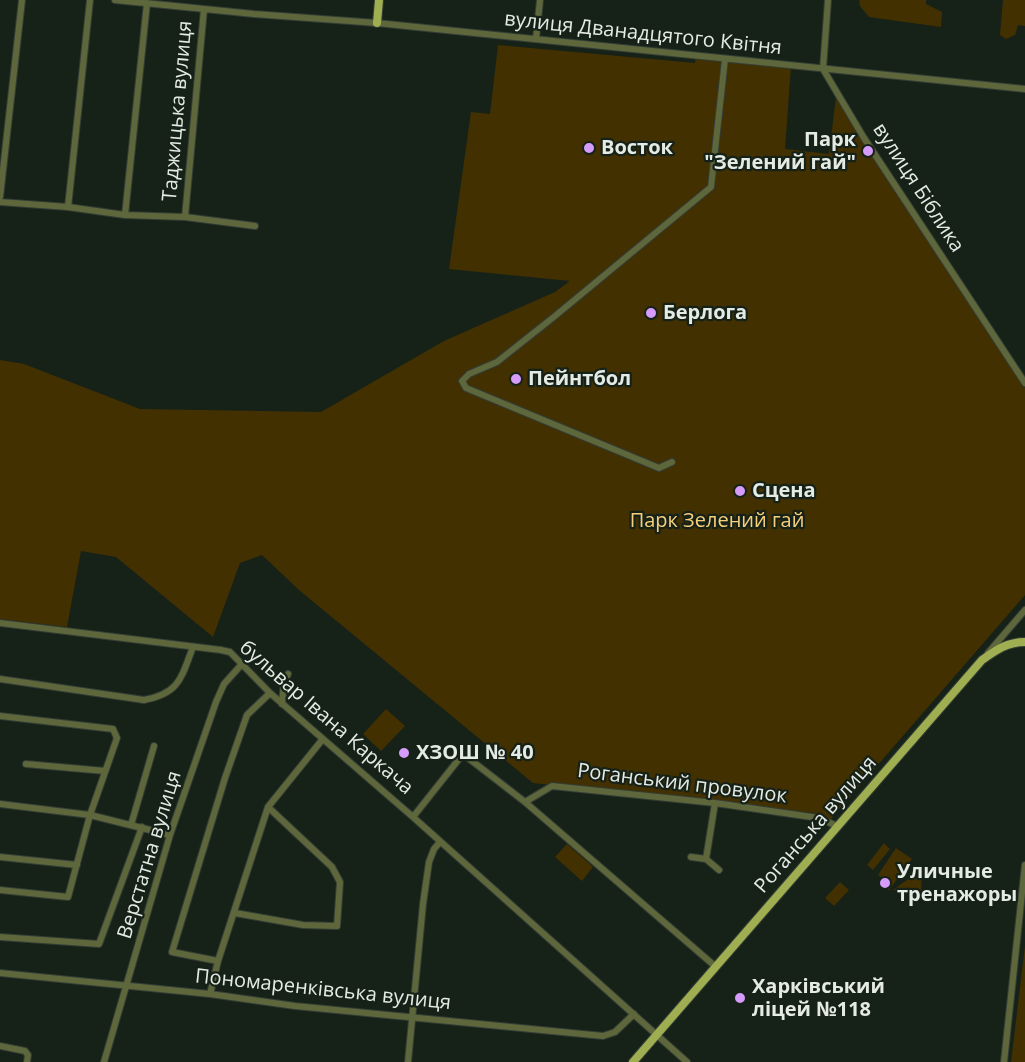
<!DOCTYPE html>
<html>
<head>
<meta charset="utf-8">
<style>
  body { margin:0 }
  canvas { display:block; background:#162118 }
</style>
</head>
<body>
<canvas width="1025" height="1062"></canvas>
<script>
const ctx = document.querySelector('canvas').getContext('2d');
ctx.lineJoin = 'round';
function paint(path, color) { ctx.fillStyle = color; ctx.fill(path, 'evenodd'); }
function stroke(path, color, width, dash) { ctx.strokeStyle = color; ctx.lineWidth = width; ctx.lineCap = dash ? 'butt' : 'round'; ctx.setLineDash(dash || []); ctx.stroke(path); }
function drawText(font, color, halo, rows, align = 'center') {
  ctx.font = font + ' "Open Sans",sans-serif'; ctx.lineWidth = 4.5; ctx.setLineDash([]); ctx.textBaseline = 'middle'; ctx.strokeStyle = halo; ctx.fillStyle = color; for (const [text, x, y, turn = 0] of rows) {
    ctx.save(); ctx.translate(x, y); ctx.rotate((+turn || 0) * Math.PI / 180); ctx.textAlign = isNaN(turn) ? turn : align; if (halo) ctx.strokeText(text, 0, 0); ctx.fillText(text, 0, 0); ctx.restore();
  }
}
const green = new Path2D(`
  M 859,0 L 926,0 L 926,4 L 942,12 L 941,27 L 869,17 L 860,6 Z
  M 1003,0 L 1025,0 L 1025,26 L 1018,25 L 1015,35 L 1006,39 L 1000,35 Z
  M 498,45 L 695,63 L 696,55 L 791,66 L 785,149 L 829,154 L 836,97 L 1025,388 L 1025,595 L 831,819 L 815,813 L 533,783 L 299,590 L 262,555 L 240,563 L 213,637 L 116,557 L 81,551 L 67,627 L 0,619 L 0,360 L 24,364 L 140,409 L 321,412 L 444,341 L 555,292 L 570,281 L 449,269 L 471,112 L 490,114 Z
  M 386,709 L 405,726 L 381,751 L 363,734 Z
  M 884,843 L 890,849 L 873,870 L 867,865 Z
  M 567,844 L 593,867 L 582,881 L 555,857 Z
  M 896,848 L 912,859 L 889,890 L 880,886 L 884,880 L 888,882 L 878,875 Z
  M 922,869 L 921,894 L 893,890 Z
  M 840,882 L 849,890 L 834,906 L 825,898 Z
  M 1025,946 L 1025,1062 L 1011,1062 Z`);
const minor = new Path2D(`
  M 115,0 L 254,14 L 377,23 L 1025,89
  M 828,0 L 823,69 L 864,138 L 1025,383
  M 536,39 L 540,0
  M 0,197 L 22,0
  M 0,202 L 68,207 L 125,215 L 185,217 L 255,226
  M 68,207 L 90,0
  M 125,215 L 147,3
  M 185,217 L 204,9
  M 672,462 L 659,468 L 466,388 L 462,381 L 469,374 L 497,362 L 555,316 L 711,187 L 725,59
  M 0,623 L 221,650 L 230,652 L 270,693 L 413,817 L 687,1062
  M 988,653 L 1025,610
  M 0,679 L 144,700 C 180,693 181,678 193,647
  M 282,704 L 284,683 L 288,674
  M 0,716 L 113,729 L 117,738 L 90,815 L 68,897 L 0,890
  M 26,764 L 105,771
  M 525,802 L 552,786 L 715,803 L 819,818 L 837,826
  M 0,804 L 90,815 L 170,835
  M 413,817 L 463,754 L 525,802 L 716,967
  M 131,825 L 154,746
  M 0,857 L 77,865
  M 691,857 L 706,859 L 719,870
  M 706,859 L 715,803
  M 235,913 L 303,925 L 337,926 L 340,882 L 332,867 L 268,807
  M 0,937 L 99,944 L 142,827
  M 218,961 L 172,952 L 225,778 L 247,715 L 270,693
  M 0,973 L 210,994 L 295,1006 L 603,1036 L 615,1032 L 634,1014
  M 210,994 L 218,961 L 268,807 L 322,740
  M 0,1046 L 25,1051 L 28,1055 L 27,1062
  M 104,1062 L 170,835 L 216,702 L 224,684 L 242,664
  M 408,1062 L 423,904 L 429,862 L 434,849 L 440,842
  M 1004,1062 L 1025,865`);
const major = new Path2D(`
  M 377,23 L 379,0
  M 633,1062 L 982,660 C 996,650 1007,642 1025,642`);
const markers = [
  [589,148,6,"#d59cfb"],
  [868,151,6,"#d59cfb"],
  [651,313,6,"#d59cfb"],
  [516,379,6,"#d59cfb"],
  [740,491,6,"#d59cfb"],
  [404,753,6,"#d59cfb"],
  [885,883,6,"#d59cfb"],
  [740,998,6,"#d59cfb"]
];
const streetNames = [
  ["вулиця Дванадцятого Квітня",643,34,6],
  ["Таджицька вулиця",178,111,-85],
  ["вулиця Біблика",918,188,57],
  ["бульвар Івана Каркача",326,718,41],
  ["Роганський провулок",682,784,7],
  ["Роганська вулиця",816,825,-49],
  ["Верстатна вулиця",150,855,-73],
  ["Пономаренківська вулиця",323,990,6]
];
const poiNames = [
  ["Парк",856,140,"right"],
  ["\"Зелений гай\"",856,163,"right"],
  ["Восток",601,148],
  ["Берлога",663,313],
  ["Пейнтбол",528,379],
  ["Сцена",752,491],
  ["ХЗОШ № 40",416,753],
  ["Уличные",897,872],
  ["тренажоры",897,895],
  ["Харківський",752,987],
  ["ліцей №118",752,1010]
];
const parkNames = [
  ["Парк Зелений гай",717,521]
];
paint(green, '#423000');
stroke(minor, '#333d35', 8);
stroke(major, '#333d35', 10);
stroke(minor, '#5e663b', 6);
stroke(major, '#9fae50', 8);
for (const [x, y, r, color] of markers) { const dot = new Path2D(); dot.arc(x, y, r, 0, 2 * Math.PI); ctx.fillStyle = color; ctx.fill(dot); stroke(dot, '#162118', 2); }
drawText('20px', '#e4ebe5', '#162118', streetNames);
drawText('bold 20px', '#e4ebe5', '#162118', poiNames, 'left');
drawText('20px', '#f6cf7a', '#162118', parkNames);
</script>
</body>
</html>
